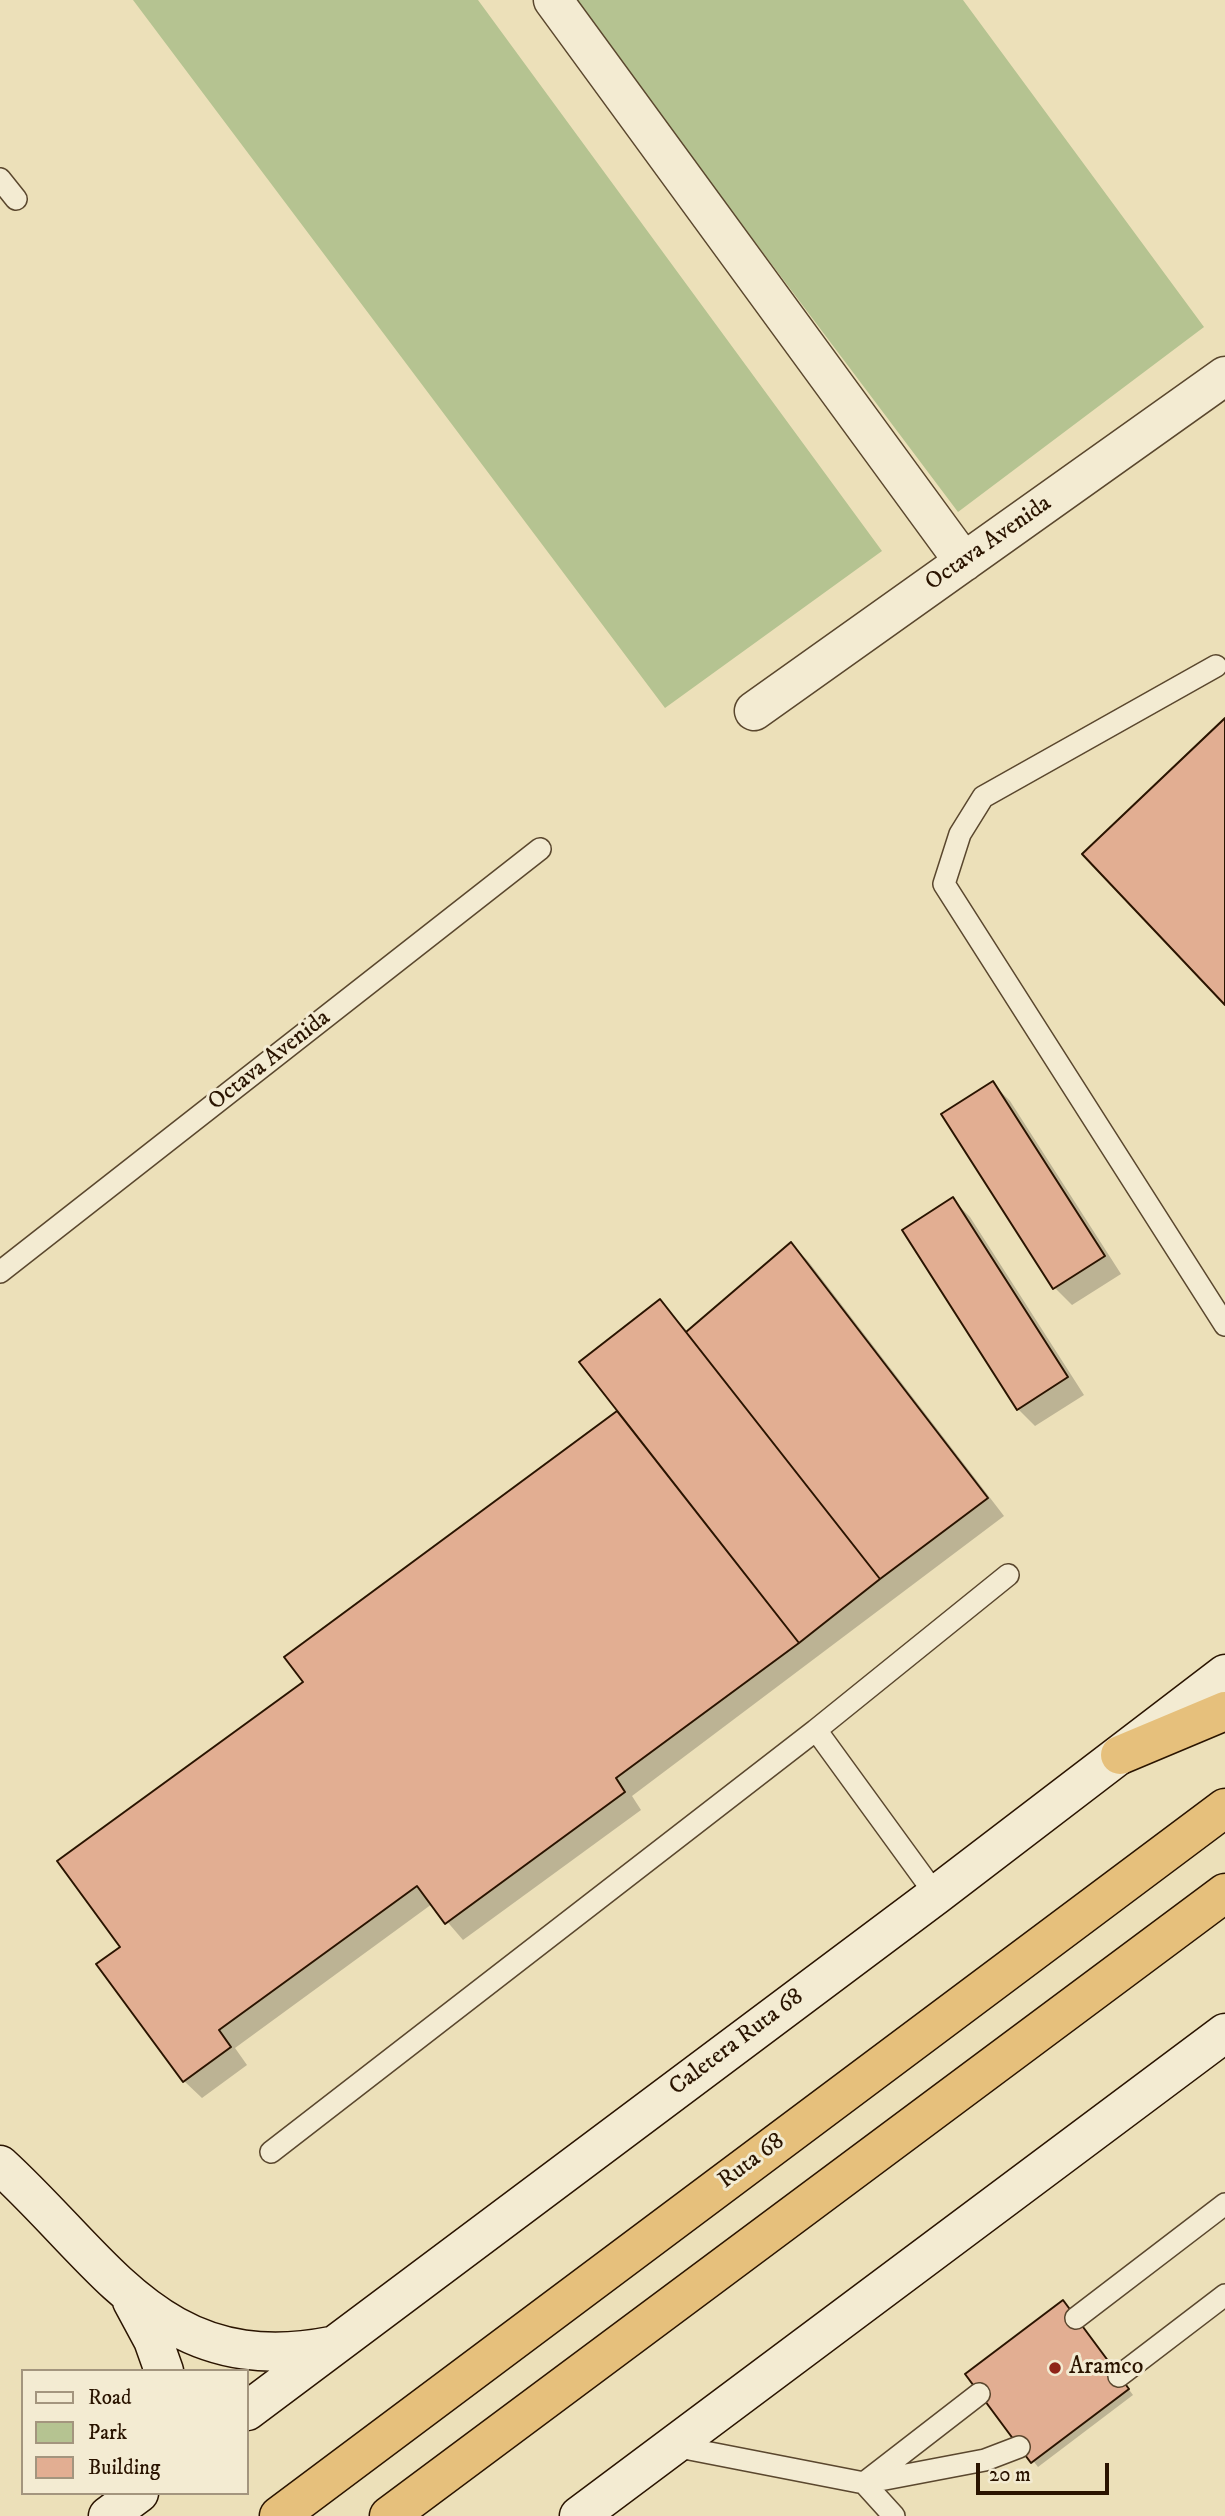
<!DOCTYPE html>
<html>
<head>
<meta charset="utf-8">
<style>
  body { margin:0 }
  #map { position:relative; width:1225px; height:2516px; overflow:hidden; background:#ece0b9; font-family:"IM FELL DW Pica",serif }
  canvas { display:block }
  .legend { position:absolute; left:21px; top:2369px; width:228px; height:126px; box-sizing:border-box; background:#f3ebd2; border:2px solid #a3957e; margin:0; padding:9px 12px; list-style:none; font-size:21px; color:#2a1400 }
  .legend li { display:flex; align-items:center; gap:14px; height:35px }
  .legend b { width:35px; border:2px solid #a3957e }
  .scale { position:absolute; left:976px; top:2463px; width:133px; height:32px; box-sizing:border-box; border:4px solid #2a1400; border-top:0; padding-left:9px; font-size:21px; line-height:24px; white-space:nowrap; color:#2a1400; -webkit-text-stroke:5px #f3ebd2; paint-order:stroke }
</style>
</head>
<body>
<div id="map">
<canvas width="1225" height="2516"></canvas>
<ul class="legend">
<li><b style="height:9px;background:#f3ebd2"></b>Road</li>
<li><b style="height:19px;background:#b5c391"></b>Park</li>
<li><b style="height:19px;background:#e2ae92"></b>Building</li>
</ul>
<div class="scale">20 m</div>
</div>
<script>
const ctx = document.querySelector('canvas').getContext('2d');
ctx.lineJoin = 'round';
function paint(path, color) { ctx.fillStyle = color; ctx.fill(path, 'evenodd'); }
function stroke(path, color, width, dash) { ctx.strokeStyle = color; ctx.lineWidth = width; ctx.lineCap = dash ? 'butt' : 'round'; ctx.setLineDash(dash || []); ctx.stroke(path); }
function drawText(font, color, halo, rows, align = 'center') {
  ctx.font = font + ' "IM FELL DW Pica",serif'; ctx.lineWidth = 6; ctx.setLineDash([]); ctx.textBaseline = 'middle'; ctx.strokeStyle = halo; ctx.fillStyle = color; for (const [text, x, y, turn = 0] of rows) {
    ctx.save(); ctx.translate(x, y); ctx.rotate((+turn || 0) * Math.PI / 180); ctx.textAlign = isNaN(turn) ? turn : align; if (halo) ctx.strokeText(text, 0, 0); ctx.fillText(text, 0, 0); ctx.restore();
  }
}
const green = new Path2D(`
  M 133,0 L 478,0 L 882,551 L 665,708 Z
  M 573,0 L 963,0 L 1204,327 L 958,512 Z`);
const shadow = new Path2D(`
  M 992,1083 L 1010,1101 L 1121,1274 L 1072,1305 L 1055,1288 L 943,1114 Z
  M 953,1200 L 970,1217 L 1084,1395 L 1035,1426 L 1018,1409 Z
  M 791,1244 L 808,1261 L 1004,1516 L 632,1796 L 641,1810 L 463,1940 L 432,1904 L 235,2048 L 247,2065 L 202,2098 L 184,2081 L 122,1948 L 305,1682 L 287,1657 L 619,1411 L 660,1301 L 688,1332 Z
  M 1068,2308 L 1133,2395 L 1038,2467 L 967,2375 Z`);
const building = new Path2D(`
  M 1225,718 L 1225,1005 L 1082,854 Z
  M 993,1081 L 1105,1256 L 1053,1289 L 941,1114 Z
  M 953,1197 L 1068,1377 L 1017,1410 L 902,1230 Z
  M 791,1242 L 988,1498 L 880,1579 L 686,1332 Z
  M 660,1299 L 880,1579 L 799,1643 L 579,1362 Z
  M 617,1411 L 799,1643 L 616,1778 L 625,1792 L 445,1924 L 417,1886 L 219,2030 L 231,2047 L 183,2082 L 96,1964 L 120,1947 L 57,1861 L 303,1682 L 284,1657 Z
  M 1063,2300 L 1129,2389 L 1031,2463 L 965,2374 Z`);
const lane = new Path2D(`
  M 0,179 L 16,199
  M 1216,666 L 983,797 L 960,834 L 944,884 L 1225,1325
  M 0,1272 L 540,849
  M 936,1895 L 816,1730 L 1008,1575
  M 271,2152 L 816,1730
  M 1076,2318 L 1225,2204
  M 1119,2376 L 1225,2295
  M 674,2446 L 864,2483 L 985,2460 L 1019,2447
  M 894,2516 L 864,2483 L 979,2394`);
const street = new Path2D(`
  M 553,0 L 964,562
  M 754,711 L 1225,376`);
const secondary = new Path2D(`
  M 0,2165 C 108,2264 163,2379 331,2346
  M 132,2301 L 153,2340 L 164,2371
  M 247,2411 L 936,1895 L 1225,1674
  M 108,2516 L 139,2493
  M 579,2516 L 1225,2033`);
const highway = new Path2D(`
  M 1120,1755 L 1225,1711
  M 279,2516 L 1225,1808
  M 389,2516 L 1225,1893`);
const markers = [
  [1055,2368,7,"#8f2418"]
];
const streetNames = [
  ["Octava Avenida",989,544,-35],
  ["Octava Avenida",270,1061,-38],
  ["Caletera Ruta 68",737,2043,-37],
  ["Ruta 68",752,2162,-37]
];
const poiNames = [
  ["Aramco",1069,2368]
];
paint(green, '#b5c391');
paint(shadow, '#0003');
paint(building, '#e2ae92');
stroke(building, '#2a1400', 2);
stroke(lane, '#5a472e', 24);
stroke(street, '#5a472e', 41);
stroke(secondary, '#2a1400', 41);
stroke(highway, '#2a1400', 41);
stroke(lane, '#f3ebd2', 21);
stroke(street, '#f3ebd2', 38);
stroke(secondary, '#f3ebd2', 38);
stroke(highway, '#e6c07c', 38);
for (const [x, y, r, color] of markers) { const dot = new Path2D(); dot.arc(x, y, r, 0, 2 * Math.PI); ctx.fillStyle = color; ctx.fill(dot); stroke(dot, '#f3ebd2', 2.5); }
drawText('24px', '#2a1400', '#f3ebd2', streetNames);
drawText('24px', '#2a1400', '#f3ebd2', poiNames, 'left');
</script>
</body>
</html>
